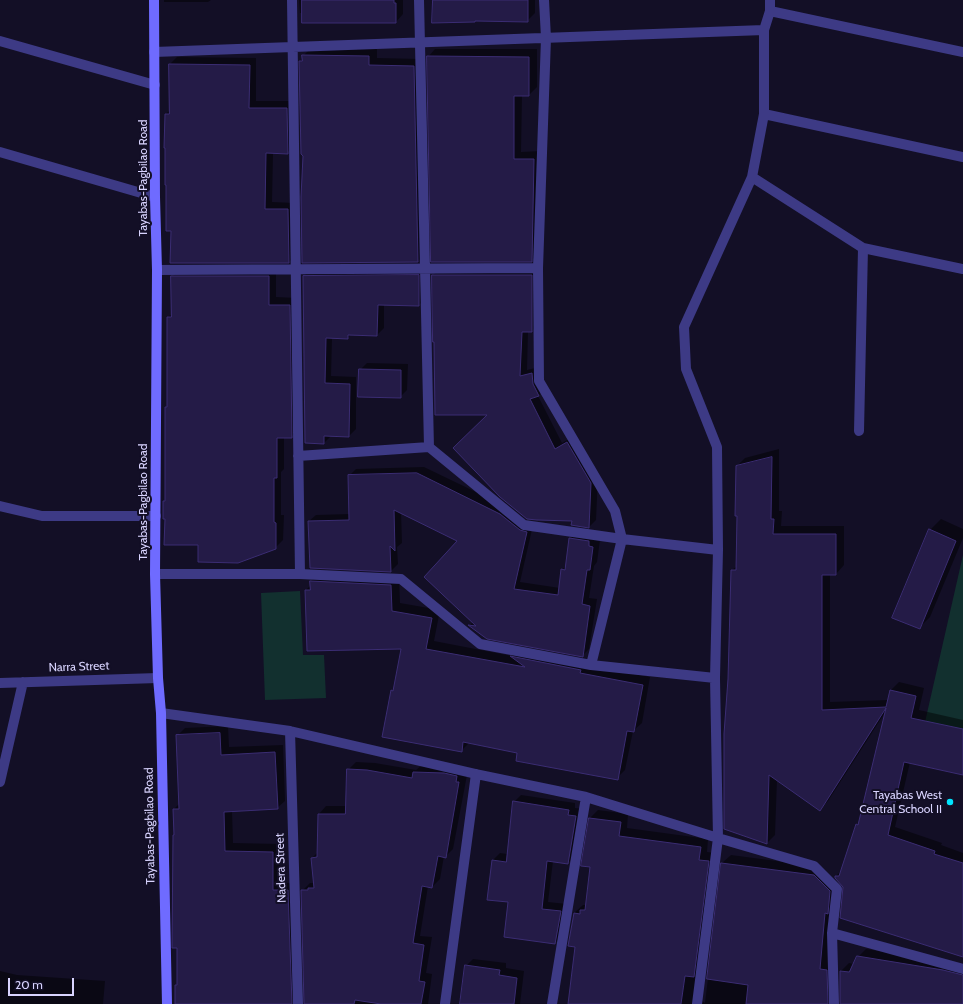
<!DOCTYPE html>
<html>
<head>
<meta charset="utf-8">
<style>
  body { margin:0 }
  #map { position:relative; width:963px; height:1004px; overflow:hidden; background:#130f26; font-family:Cabin,sans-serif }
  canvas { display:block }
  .scale { position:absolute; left:8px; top:978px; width:66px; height:18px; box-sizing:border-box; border:2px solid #d9d4ff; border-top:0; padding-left:5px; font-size:12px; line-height:14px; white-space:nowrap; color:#d9d4ff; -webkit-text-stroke:3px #130f26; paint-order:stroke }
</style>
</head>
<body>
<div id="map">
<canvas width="963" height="1004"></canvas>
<div class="scale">20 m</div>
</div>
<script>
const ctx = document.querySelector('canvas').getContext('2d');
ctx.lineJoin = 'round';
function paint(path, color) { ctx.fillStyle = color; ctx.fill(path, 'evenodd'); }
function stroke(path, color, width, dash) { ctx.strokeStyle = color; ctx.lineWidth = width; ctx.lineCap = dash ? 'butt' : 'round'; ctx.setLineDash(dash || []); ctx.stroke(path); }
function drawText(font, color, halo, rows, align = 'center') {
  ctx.font = font + ' Cabin,sans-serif'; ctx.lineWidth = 4; ctx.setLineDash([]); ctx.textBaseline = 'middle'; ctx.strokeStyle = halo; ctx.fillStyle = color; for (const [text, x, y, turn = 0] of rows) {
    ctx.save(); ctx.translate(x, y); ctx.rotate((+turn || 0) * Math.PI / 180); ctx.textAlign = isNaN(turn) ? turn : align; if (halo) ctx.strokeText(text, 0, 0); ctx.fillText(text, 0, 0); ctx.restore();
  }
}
const green = new Path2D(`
  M 963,555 L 963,732 L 925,722 Z
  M 300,591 L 303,655 L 324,655 L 326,698 L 265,700 L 261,593 Z`);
const shadow = new Path2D(`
  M 164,0 L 211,0 L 208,2 L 164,2 Z
  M 299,0 L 403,0 L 403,14 L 396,22 L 303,22 L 303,13 L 300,13 Z
  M 434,0 L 535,0 L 535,13 L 527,21 L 476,20 L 475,21 L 433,22 Z
  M 311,48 L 377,49 L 377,58 L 421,59 L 426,254 L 418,261 L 304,156 L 300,61 L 303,59 L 303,56 Z
  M 435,49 L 537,49 L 537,87 L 529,95 L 522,95 L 521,152 L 541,151 L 539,253 L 531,261 L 428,57 Z
  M 177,57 L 256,58 L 256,101 L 294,101 L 294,146 L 287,153 L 273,153 L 272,202 L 295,203 L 296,255 L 289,262 L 172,230 L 166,114 L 170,110 L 170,64 Z
  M 538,268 L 538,325 L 532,331 L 528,331 L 527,370 L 539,367 L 545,389 L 538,396 L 562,443 L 574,436 L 598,476 L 596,520 L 589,527 L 573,520 L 489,414 L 433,275 L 439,269 Z
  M 180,269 L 276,269 L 276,297 L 297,298 L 299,430 L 291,437 L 284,437 L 284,469 L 281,472 L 281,515 L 284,515 L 283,540 L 275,548 L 199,544 L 166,518 L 164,501 L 166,500 L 166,408 L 168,406 L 168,317 L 172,314 L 172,277 Z
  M 311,269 L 425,269 L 426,298 L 419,305 L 384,305 L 384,328 L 377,335 L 351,334 L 348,338 L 332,338 L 331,376 L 356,377 L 356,429 L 349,436 L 331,436 L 324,443 L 304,276 Z
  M 367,363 L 408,364 L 407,390 L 400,397 L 360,370 Z
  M 779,449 L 779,511 L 782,511 L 781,526 L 844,526 L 844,565 L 836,574 L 830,574 L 830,702 L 889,700 L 891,690 L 899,682 L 924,688 L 919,710 L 963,720 L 963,774 L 910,762 L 895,827 L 942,843 L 941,845 L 963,853 L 963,956 L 844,887 L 836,876 L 842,870 L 857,825 L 859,822 L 886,711 L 828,801 L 820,809 L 777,779 L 775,835 L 767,843 L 729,679 L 732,570 L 737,566 L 738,515 L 737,466 L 745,458 Z
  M 424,467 L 507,507 L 527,523 L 533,525 L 520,582 L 560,588 L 562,570 L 567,565 L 570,539 L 577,532 L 600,540 L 597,562 L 594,566 L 589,598 L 597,599 L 589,649 L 582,656 L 487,638 L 470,625 L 473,622 L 459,541 L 401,512 L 402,543 L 397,547 L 398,564 L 391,571 L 309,521 L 316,515 L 350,514 L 349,476 L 356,469 Z
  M 941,519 L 963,529 L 963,538 L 930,617 L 919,628 L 930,530 Z
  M 319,573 L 399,577 L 400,603 L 440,610 L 434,641 L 512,656 L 519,649 L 588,665 L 650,677 L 642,723 L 633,731 L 625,770 L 617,778 L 518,752 L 469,743 L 461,751 L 392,691 L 395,688 L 402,648 L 306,590 L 311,585 L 311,581 Z
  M 228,726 L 229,747 L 283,745 L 285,801 L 277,808 L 232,811 L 233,843 L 280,844 L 280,883 L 296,883 L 300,1000 L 305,1003 L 302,891 L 310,883 L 314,883 L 312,858 L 318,852 L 319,814 L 326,806 L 346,806 L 348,770 L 356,762 L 375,763 L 416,770 L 422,765 L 467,775 L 453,849 L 445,857 L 444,856 L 440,879 L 432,887 L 428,886 L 420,936 L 432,937 L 426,973 L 432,974 L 428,1004 L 176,1004 L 176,985 L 178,983 L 174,835 L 175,834 L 174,809 L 180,803 L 177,736 L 185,728 Z
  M 521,795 L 575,803 L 575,808 L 583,809 L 575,856 L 568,863 L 553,861 L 548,902 L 567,904 L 562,936 L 555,943 L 509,902 L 493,860 L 500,853 L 507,854 L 514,802 Z
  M 598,810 L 628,814 L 627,828 L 708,839 L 707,852 L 716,853 L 699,999 L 705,1003 L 722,863 L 731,855 L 822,867 L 838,883 L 835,996 L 840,1002 L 841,1002 L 841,971 L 849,963 L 854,964 L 858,957 L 866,949 L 952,962 L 963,966 L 963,1004 L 597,1004 L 576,946 L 574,913 L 583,905 L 586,905 L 591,866 L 590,818 Z
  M 473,959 L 506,963 L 506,968 L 524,971 L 520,1004 L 459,1004 L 459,1000 L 462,998 L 466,966 Z
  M 0,971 L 17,975 L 105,981 L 103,1004 L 0,1004 Z`);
const building = new Path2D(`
  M 302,0 L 394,0 L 394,3 L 396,3 L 396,23 L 302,23 Z
  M 433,0 L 528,0 L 528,22 L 475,21 L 475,22 L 432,23 Z
  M 302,55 L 369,56 L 369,65 L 414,66 L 418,262 L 302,263 L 301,197 L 303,156 L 301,154 L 299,61 L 302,61 Z
  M 427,56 L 529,57 L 529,96 L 514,96 L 514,159 L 534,159 L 532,262 L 431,262 Z
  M 169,64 L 250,65 L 249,108 L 287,108 L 288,154 L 266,153 L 265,209 L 288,209 L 289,263 L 170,263 L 171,231 L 166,231 L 166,185 L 165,185 L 165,148 L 164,148 L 165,114 L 169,114 Z
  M 419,275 L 419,306 L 378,305 L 377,336 L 348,335 L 348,339 L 326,338 L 325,383 L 350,384 L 349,437 L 324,436 L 324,444 L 305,443 L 303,276 Z
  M 432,275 L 532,275 L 532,332 L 522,332 L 520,376 L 532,373 L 533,384 L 539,396 L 530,399 L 555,449 L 567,442 L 591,483 L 589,528 L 571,525 L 572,521 L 537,520 L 527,519 L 500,497 L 453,448 L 487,415 L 435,415 L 434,342 L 433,342 Z
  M 171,276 L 269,276 L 269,305 L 290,305 L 292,438 L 277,438 L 277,478 L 274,478 L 274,522 L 276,523 L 276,549 L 238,563 L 198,562 L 198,545 L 164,545 L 165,519 L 163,519 L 163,501 L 165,501 L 165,407 L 167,407 L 167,317 L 171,317 Z
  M 359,369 L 401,370 L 401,398 L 358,397 Z
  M 772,457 L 771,519 L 774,519 L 773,534 L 836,534 L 836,575 L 822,575 L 822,710 L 886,707 L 890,690 L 916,696 L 911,718 L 963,729 L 963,775 L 904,762 L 888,835 L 935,851 L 934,854 L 963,863 L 963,957 L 840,918 L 843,887 L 835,878 L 835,876 L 839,876 L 856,824 L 858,825 L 886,708 L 820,811 L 769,775 L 767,844 L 724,829 L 724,734 L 728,679 L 731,570 L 736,570 L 737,516 L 735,516 L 736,466 Z
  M 417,473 L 500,514 L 520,530 L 527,532 L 514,589 L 558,595 L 561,569 L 565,570 L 569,538 L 589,541 L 589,546 L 593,547 L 590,570 L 587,570 L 582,604 L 590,606 L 583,657 L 487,639 L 468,625 L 476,626 L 424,577 L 457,541 L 394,510 L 395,551 L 390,546 L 391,572 L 310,568 L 308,521 L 349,520 L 348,475 Z
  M 929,529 L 956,541 L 920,629 L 892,618 Z
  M 310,581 L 391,585 L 392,611 L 432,618 L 426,649 L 525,667 L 510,656 L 581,670 L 580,673 L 643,685 L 634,732 L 627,731 L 618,780 L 516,761 L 517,753 L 463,742 L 462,752 L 382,737 L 391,690 L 393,691 L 401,649 L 307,651 L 305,590 L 310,590 Z
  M 220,733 L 221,755 L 275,752 L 278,809 L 224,812 L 225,851 L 273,852 L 273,890 L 288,890 L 292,1004 L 175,1004 L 175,985 L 177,985 L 177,948 L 172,948 L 173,835 L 174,835 L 173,809 L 179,809 L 176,735 Z
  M 347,769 L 367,770 L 412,778 L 413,772 L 444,773 L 457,776 L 456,782 L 459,782 L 446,858 L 438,856 L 432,888 L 422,886 L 413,943 L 424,945 L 419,981 L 425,982 L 421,1004 L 381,1004 L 355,1000 L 354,1004 L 304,1004 L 301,890 L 308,890 L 308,888 L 314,888 L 311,858 L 317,857 L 318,814 L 345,814 Z
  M 513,801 L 569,810 L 568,815 L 576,816 L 568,864 L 547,861 L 542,909 L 561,911 L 555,944 L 504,937 L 508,902 L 487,900 L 492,860 L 506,862 Z
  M 589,818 L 621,822 L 619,836 L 701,847 L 699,860 L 709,861 L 694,977 L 685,976 L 681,1004 L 568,1004 L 575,947 L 568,946 L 574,913 L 580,914 L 580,910 L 585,910 L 590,867 L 581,866 Z
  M 721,863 L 814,875 L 830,891 L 828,914 L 825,913 L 820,969 L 827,970 L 828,1004 L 746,1004 L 748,985 L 707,979 Z
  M 857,956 L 943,970 L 963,975 L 963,1004 L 840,1004 L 840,971 L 849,972 Z
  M 465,965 L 500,970 L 499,975 L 517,978 L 514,1004 L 460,1004 Z`);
const minor = new Path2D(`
  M 292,0 L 300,574
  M 419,0 L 429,447
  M 544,0 L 546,38 L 538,268 L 539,381 L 615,511 L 622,539 L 591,665
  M 770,11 L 963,52
  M 0,41 L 155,85
  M 154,52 L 764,30
  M 764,114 L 963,157
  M 0,152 L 155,197
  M 752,177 L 863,248 L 963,269
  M 157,270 L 538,268
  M 859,431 L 863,248
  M 298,456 L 429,447 L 524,525 L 622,539 L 718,550
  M 0,506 L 42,516 L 156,516
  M 155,574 L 300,574 L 401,579 L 480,644 L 591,665 L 715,678
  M 0,683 L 158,678
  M 161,713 L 290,731 L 476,774 L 586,797 L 718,838 L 814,866 L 837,889 L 832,933 L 834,1004
  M 290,731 L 298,1004
  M 0,782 L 23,682
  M 832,933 L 963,969
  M 445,1004 L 476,774
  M 552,1004 L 586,797
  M 697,1004 L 718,838 L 715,678 L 718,550 L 717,447 L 686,369 L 684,327 L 752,177 L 764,114 L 764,30 L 770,11 L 770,0`);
const secondary = new Path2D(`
  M 154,0 L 155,197 L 157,270 L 155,574 L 158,678 L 161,713 L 167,1004`);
const markers = [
  [950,802,4,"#00e5ff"]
];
const streetNames = [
  ["Tayabas-Pagbilao Road",143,178,-90],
  ["Tayabas-Pagbilao Road",143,502,-90],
  ["Narra Street",79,667,-2],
  ["Tayabas-Pagbilao Road",150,826,-91],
  ["Nadera Street",281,868,-92]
];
const poiNames = [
  ["Tayabas West",942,795],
  ["Central School II",942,809]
];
paint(green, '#12302f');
paint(shadow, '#0007');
paint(building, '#241b47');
stroke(building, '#3b2d73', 1);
stroke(minor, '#3d3a85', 10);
stroke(secondary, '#6f6bff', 10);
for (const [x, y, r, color] of markers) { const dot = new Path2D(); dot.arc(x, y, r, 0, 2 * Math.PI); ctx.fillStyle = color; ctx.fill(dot); stroke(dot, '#130f26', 1.5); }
drawText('12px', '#d9d4ff', '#130f26', streetNames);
drawText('12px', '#d9d4ff', '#130f26', poiNames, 'right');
</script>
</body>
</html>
